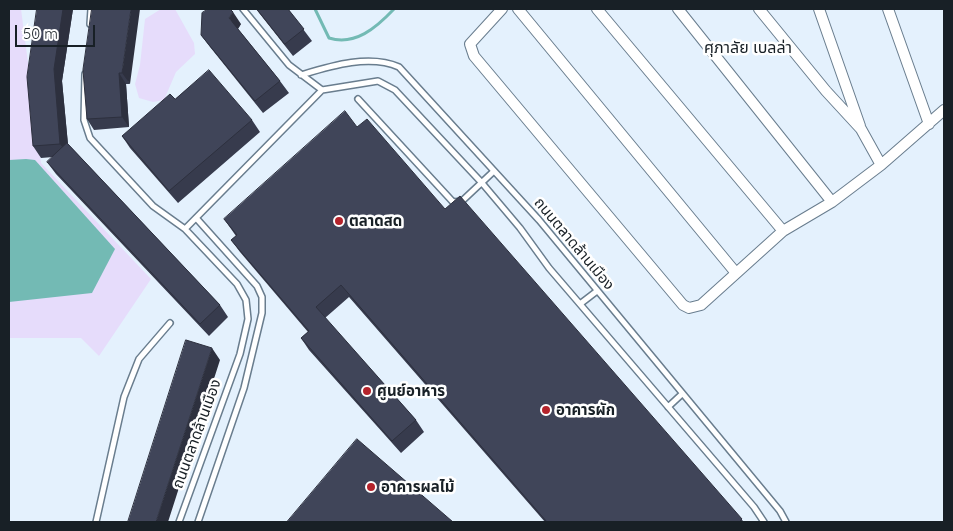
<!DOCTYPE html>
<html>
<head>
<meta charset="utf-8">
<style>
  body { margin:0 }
  #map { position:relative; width:953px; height:531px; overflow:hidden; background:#e4f1fd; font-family:Quicksand,sans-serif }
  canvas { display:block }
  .frame { position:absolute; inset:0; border:10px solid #182026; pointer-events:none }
  .scale { position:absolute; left:15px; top:25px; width:80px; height:22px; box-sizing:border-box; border:2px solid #182026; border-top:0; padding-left:6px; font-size:15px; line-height:18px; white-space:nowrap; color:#182026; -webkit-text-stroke:4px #fff; paint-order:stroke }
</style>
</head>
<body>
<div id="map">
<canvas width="953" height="531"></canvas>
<div class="frame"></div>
<div class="scale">50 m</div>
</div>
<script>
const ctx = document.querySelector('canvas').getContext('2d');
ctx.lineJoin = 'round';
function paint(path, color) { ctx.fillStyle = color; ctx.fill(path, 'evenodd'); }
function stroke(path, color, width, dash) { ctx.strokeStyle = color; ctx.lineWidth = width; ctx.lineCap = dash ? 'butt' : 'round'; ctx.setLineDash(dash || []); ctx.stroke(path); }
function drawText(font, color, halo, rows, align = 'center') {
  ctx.font = font + ' Quicksand,"Noto Sans Thai",sans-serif'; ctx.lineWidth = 5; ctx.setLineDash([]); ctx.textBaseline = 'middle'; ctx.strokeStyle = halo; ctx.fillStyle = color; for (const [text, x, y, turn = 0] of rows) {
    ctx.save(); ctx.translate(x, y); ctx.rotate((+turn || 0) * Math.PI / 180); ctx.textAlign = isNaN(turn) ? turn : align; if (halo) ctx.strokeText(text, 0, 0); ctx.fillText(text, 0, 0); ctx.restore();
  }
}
const green = new Path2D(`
  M 9,9 L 21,9 L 41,163 L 151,279 L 99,356 L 81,338 L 9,338 Z
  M 161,9 L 175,9 L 194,43 L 195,54 L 176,72 L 164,100 L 153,102 L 139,98 L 135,84 L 140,65 L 145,19 Z`);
const water = new Path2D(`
  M 26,159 L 35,160 L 115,249 L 92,293 L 9,302 L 9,160 Z`);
const stream = new Path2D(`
  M 315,9 L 329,38 C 355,46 376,28 394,9`);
const lane = new Path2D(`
  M 90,24 L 91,9
  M 85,74 L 84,120 L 90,138 L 153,206 L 185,229 L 322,90 L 289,65 L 243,9
  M 301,75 C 331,66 369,54 399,67 L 539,220 L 780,511 L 786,522
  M 322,90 L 378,81 L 395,90 L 482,183 L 520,228 L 549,268 L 754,507 L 764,522
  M 358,99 L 453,202 L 462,201 L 494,171
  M 197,219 L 257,286 L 262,297 L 262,313 L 244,388 L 198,522
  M 580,304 L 597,291
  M 668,407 L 682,394
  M 96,522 L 124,397 L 139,359 L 170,323
  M 179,522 L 240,354 L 248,319 L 246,300 L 237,284 L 185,229`);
const street = new Path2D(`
  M 502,9 L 470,44 L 474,56 L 683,305 L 689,308 L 701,305 L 783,231 L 832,202 L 881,165 L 944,110
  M 518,9 L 736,273
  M 597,9 L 783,231
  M 678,9 L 832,202
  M 759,9 L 826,91 L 861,129 L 881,165
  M 819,9 L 860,126
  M 888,9 L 929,124`);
const wall = new Path2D(`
  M 37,9 L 73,9 L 62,81 L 68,144 L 220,305 L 228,317 L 209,336 L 56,174 L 47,162 L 53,157 L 41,158 L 33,146 Z
  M 92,9 L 130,84 L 126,84 L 129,127 L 94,130 L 87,119 Z
  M 256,9 L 288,9 L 312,41 L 293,56 Z
  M 241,24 L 238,29 L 280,81 L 289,93 L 263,113 L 210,47 L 201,35 Z
  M 175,99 L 252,120 L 260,132 L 178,203 L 130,148 L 122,136 Z
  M 357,127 L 445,209 L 744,522 L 545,522 L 349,297 L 325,318 L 416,420 L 424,432 L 401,453 L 309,350 L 301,338 L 308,332 L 240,252 L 231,240 L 236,236 L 224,219 Z`);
const shadedWall = new Path2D(`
  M 63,9 L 73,9 L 62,81 L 69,156 L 60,144 L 54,69 Z
  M 131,9 L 140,9 L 130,84 L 122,73 Z
  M 233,12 L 241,24 L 237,30 L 229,18 Z
  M 119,73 L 126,84 L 129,127 L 122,117 Z
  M 212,348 L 220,360 L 168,522 L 156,522 Z`);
const building = new Path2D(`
  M 37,9 L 63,9 L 54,69 L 60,144 L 33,146 L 27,77 Z
  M 92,9 L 131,9 L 122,73 L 119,73 L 122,117 L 87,119 L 83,70 Z
  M 208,9 L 230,9 L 233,12 L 229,18 L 280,81 L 255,101 L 201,35 L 202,13 Z
  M 257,9 L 288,9 L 304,29 L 285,44 Z
  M 209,70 L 252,120 L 169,191 L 122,136 L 170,94 L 175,99 Z
  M 345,111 L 357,127 L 367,119 L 445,209 L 460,196 L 742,519 L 739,522 L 547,522 L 341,285 L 316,307 L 416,420 L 392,441 L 301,338 L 309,331 L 231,240 L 237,235 L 224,219 Z
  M 67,143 L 220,305 L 200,324 L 47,162 Z
  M 186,340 L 212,348 L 156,522 L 128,522 Z
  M 357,439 L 453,522 L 287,522 Z`);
const markers = [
  [339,221,5,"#b4232b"],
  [367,391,5,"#b4232b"],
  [546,410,5,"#b4232b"],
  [371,487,5,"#b4232b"]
];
const poiNames = [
  ["ตลาดสด",349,221],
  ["ศูนย์อาหาร",377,391],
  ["อาคารผัก",556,410],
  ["อาคารผลไม้",381,487]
];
const streetNames = [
  ["ถนนตลาดล้านเมือง",574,244,50],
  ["ถนนตลาดล้านเมือง",197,434,-70]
];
const neighbourhoodNames = [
  ["ศุภาลัย เบลล่า",748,48]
];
paint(green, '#e6dcfb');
paint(water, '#73bab4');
stroke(stream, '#73bab4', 3);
stroke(lane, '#697d8e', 8);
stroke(street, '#697d8e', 12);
stroke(lane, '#fff', 5);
stroke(street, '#fff', 10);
paint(wall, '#373b4d');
paint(shadedWall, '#2d303e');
paint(building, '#404559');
stroke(building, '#2d303e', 1);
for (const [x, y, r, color] of markers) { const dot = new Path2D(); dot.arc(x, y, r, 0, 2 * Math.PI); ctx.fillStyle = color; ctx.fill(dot); stroke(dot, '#fff', 2); }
drawText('bold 15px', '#182026', '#fff', poiNames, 'left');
drawText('15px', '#182026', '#fff', streetNames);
drawText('16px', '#182026', '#fff', neighbourhoodNames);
</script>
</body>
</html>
